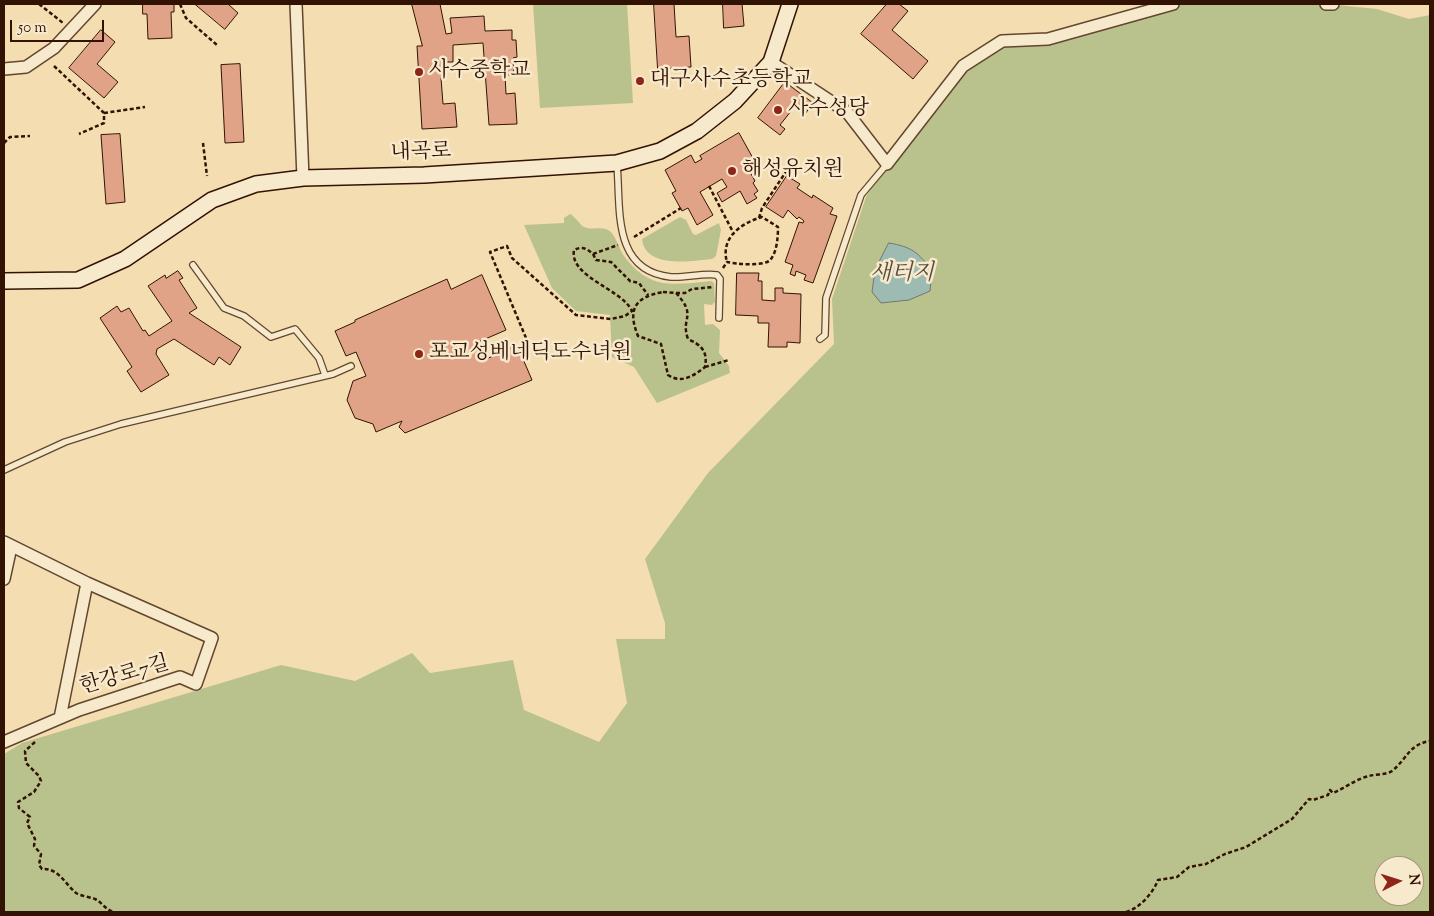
<!DOCTYPE html>
<html>
<head>
<meta charset="utf-8">
<style>
  body { margin:0 }
  #map { position:relative; width:1434px; height:916px; overflow:hidden; background:#f3ddb1; font-family:"Sorts Mill Goudy",serif }
  canvas { display:block }
  .frame { position:absolute; inset:0; border:5px solid #321303; pointer-events:none }
  .north { position:absolute; left:1374px; top:856px; width:50px; height:50px; box-sizing:border-box; background:#f7e9cc; border:1px solid #a8937c; border-radius:50%; rotate:85deg; font-size:14px; font-weight:700; line-height:20px; text-align:center; color:#321303 }
  .north::after { content:''; display:block; margin:auto; width:18px; height:22px; background:#8f2418; clip-path:polygon(50% 0,100% 100%,50% 72%,0 100%) }
  .scale { position:absolute; left:10px; top:20px; width:94px; height:22px; box-sizing:border-box; border:2px solid #321303; border-top:0; padding-left:6px; font-size:15px; line-height:18px; white-space:nowrap; color:#321303; -webkit-text-stroke:4px #f7e9cc; paint-order:stroke }
</style>
</head>
<body>
<div id="map">
<canvas width="1434" height="916"></canvas>
<div class="frame"></div>
<div class="north">N</div>
<div class="scale">50 m</div>
</div>
<script>
const ctx = document.querySelector('canvas').getContext('2d');
ctx.lineJoin = 'round';
function paint(path, color) { ctx.fillStyle = color; ctx.fill(path, 'evenodd'); }
function stroke(path, color, width, dash) { ctx.strokeStyle = color; ctx.lineWidth = width; ctx.lineCap = dash ? 'butt' : 'round'; ctx.setLineDash(dash || []); ctx.stroke(path); }
function drawText(font, color, halo, rows, align = 'center') {
  ctx.font = font + ' "Sorts Mill Goudy","Noto Serif KR",serif'; ctx.lineWidth = 5; ctx.setLineDash([]); ctx.textBaseline = 'middle'; ctx.strokeStyle = halo; ctx.fillStyle = color; for (const [text, x, y, turn = 0] of rows) {
    ctx.save(); ctx.translate(x, y); ctx.rotate((+turn || 0) * Math.PI / 180); ctx.textAlign = isNaN(turn) ? turn : align; if (halo) ctx.strokeText(text, 0, 0); ctx.fillText(text, 0, 0); ctx.restore();
  }
}
const green = new Path2D(`
  M 533,4 L 627,4 L 633,103 L 540,108 Z
  M 1173,4 L 1326,4 L 1377,9 L 1409,19 L 1430,15 L 1430,912 L 4,912 L 4,754 L 22,743 L 281,665 L 355,681 L 412,653 L 430,673 L 513,660 L 524,710 L 599,742 L 627,703 L 616,639 L 665,639 L 665,623 L 645,559 L 708,473 L 834,344 L 832,299 L 866,197 L 887,164 L 963,66 L 1002,41 L 1048,39 ZM 1384,866 L 1414,866 L 1414,896 L 1384,896 Z
  M 570,214 C 576,217 579,224 584,227 C 593,231 603,225 611,232 C 617,239 619,249 624,256 C 649,290 673,285 711,281 L 714,283 L 715,302 L 712,305 L 704,304 L 705,325 L 713,324 L 720,330 L 719,353 L 729,366 L 730,373 L 657,403 L 634,367 L 612,357 L 610,315 L 576,311 L 552,288 L 524,225 L 564,223 L 564,218 Z
  M 680,217 L 686,220 L 693,234 L 696,235 L 719,223 L 721,230 L 716,256 L 712,259 C 692,261 645,269 642,239 Z`);
const water = new Path2D(`
  M 889,243 C 912,247 918,252 932,271 L 930,291 L 909,300 L 881,303 L 872,292 L 875,270 Z`);
const building = new Path2D(`
  M 143,4 L 174,4 L 174,12 L 171,12 L 172,38 L 148,39 L 147,14 L 143,14 Z
  M 195,4 L 228,4 L 238,13 L 225,29 Z
  M 412,4 L 440,4 L 446,34 L 452,33 L 450,18 L 484,16 L 485,31 L 512,30 L 512,40 L 516,40 L 517,57 L 513,58 L 514,75 L 505,75 L 506,94 L 515,93 L 517,124 L 489,125 L 483,43 L 453,45 L 453,62 L 446,62 L 446,77 L 441,78 L 443,104 L 455,103 L 457,127 L 422,129 L 417,46 L 422,46 Z
  M 654,4 L 674,4 L 676,37 L 689,36 L 691,67 L 658,69 Z
  M 723,4 L 742,4 L 744,26 L 724,28 Z
  M 887,4 L 899,4 L 908,11 L 892,30 L 928,61 L 913,79 L 861,34 Z
  M 101,30 L 115,42 L 97,64 L 118,82 L 104,98 L 69,68 Z
  M 240,64 L 244,142 L 225,143 L 221,65 Z
  M 785,82 L 813,103 L 805,114 L 795,106 L 780,125 L 785,129 L 780,135 L 758,118 Z
  M 739,133 L 754,160 L 746,165 L 755,181 L 753,183 L 758,191 L 754,194 L 757,198 L 747,204 L 740,191 L 722,202 L 717,193 L 727,187 L 722,179 L 700,192 L 713,215 L 697,225 L 688,208 L 682,211 L 672,193 L 676,191 L 665,170 L 691,155 L 695,163 L 702,159 L 700,156 Z
  M 120,134 L 125,202 L 106,204 L 101,135 Z
  M 787,176 L 800,184 L 797,188 L 812,198 L 813,195 L 833,208 L 830,214 L 837,216 L 813,283 L 804,280 L 806,275 L 796,271 L 795,276 L 790,274 L 793,265 L 785,262 L 799,222 L 803,223 L 804,221 L 799,217 L 797,219 L 788,210 L 783,218 L 766,207 Z
  M 178,271 L 183,278 L 179,280 L 197,308 L 189,313 L 241,347 L 230,365 L 219,357 L 214,365 L 174,339 L 157,349 L 156,354 L 169,375 L 141,392 L 127,371 L 132,367 L 100,318 L 117,306 L 121,312 L 129,308 L 143,331 L 145,330 L 149,336 L 172,321 L 148,286 L 165,275 L 166,278 Z
  M 737,273 L 759,273 L 758,281 L 762,281 L 762,300 L 775,301 L 775,288 L 783,288 L 783,293 L 801,294 L 800,343 L 787,342 L 787,347 L 768,347 L 769,323 L 758,323 L 758,316 L 736,315 Z
  M 482,275 L 506,330 L 476,343 L 484,360 L 517,345 L 532,380 L 405,433 L 399,427 L 402,421 L 376,432 L 373,424 L 355,418 L 347,400 L 353,381 L 366,376 L 356,352 L 346,356 L 335,331 L 355,322 L 355,320 L 447,279 L 451,289 Z`);
const path = new Path2D(`
  M 39,4 L 63,23
  M 180,4 L 186,18 L 217,45
  M 54,66 L 104,113 L 104,123 L 79,134
  M 104,113 L 145,107
  M 4,143 L 10,137 L 30,136
  M 203,143 L 207,176
  M 709,186 L 733,232
  M 759,218 L 762,208 L 791,164
  M 634,237 L 681,208
  M 593,254 L 596,260 L 611,262 L 630,281 L 639,283 L 648,295
  M 723,268 L 727,262 C 736,264 766,267 771,259 C 777,251 778,237 778,227 L 762,217 C 741,223 720,238 727,262
  M 663,292 L 676,293 C 698,317 680,317 688,339 C 701,345 708,351 705,367 C 693,376 682,384 668,375 L 661,344 L 638,336 C 627,309 635,297 663,292 Z
  M 676,293 L 685,293 L 692,289 L 713,287
  M 526,338 L 490,252 L 507,246 L 512,258 L 576,315 L 611,319 L 625,316 L 632,311 C 622,289 569,277 574,250 C 582,246 586,248 593,254 L 618,245
  M 705,367 L 729,360
  M 35,742 L 25,751 L 26,763 L 39,776 L 41,781 L 34,792 L 18,802 L 19,808 L 30,817 L 27,823 L 35,839 L 34,846 L 41,854 L 39,865 L 42,869 C 59,868 65,884 76,893 C 81,896 89,897 95,899 C 102,902 104,909 114,912
  M 1126,912 C 1140,908 1153,893 1158,880 L 1177,877 L 1189,867 L 1206,864 L 1225,854 L 1246,847 L 1292,819 L 1309,799 L 1313,800 L 1328,795 L 1330,790 L 1333,793 C 1345,788 1356,779 1369,776 C 1376,774 1386,775 1392,771 C 1408,758 1408,745 1430,741`);
const service = new Path2D(`
  M 617,165 C 621,207 611,271 671,277 C 686,278 702,273 717,275 L 720,279 L 719,318
  M 193,265 L 224,308 L 244,316 L 271,337 L 295,329 L 319,358 L 325,375
  M 820,339 L 825,335 L 826,298 L 861,195 L 887,164
  M 4,470 L 65,442 L 121,424 L 333,374 L 351,366`);
const minor = new Path2D(`
  M 296,4 L 303,178
  M 1326,4 L 1333,4
  M 771,62 L 847,112 L 887,164 L 963,66 L 1002,41 L 1048,39 L 1173,4
  M 4,69 L 26,67 L 54,48 L 95,4
  M 4,542 L 87,583 L 212,638 L 196,684 L 180,677 L 79,710 L 4,742
  M 4,579 L 11,547
  M 60,718 L 87,583`);
const secondary = new Path2D(`
  M 4,281 L 78,280 L 125,259 L 212,200 L 256,184 L 303,178 L 424,175 L 617,163 L 660,151 L 697,131 L 735,101 L 771,62 L 790,4`);
const markers = [
  [419,72,5,"#8f2418"],
  [640,81,5,"#8f2418"],
  [778,110,5,"#8f2418"],
  [732,171,5,"#8f2418"],
  [419,354,5,"#8f2418"]
];
const poiNames = [
  ["사수중학교",429,72],
  ["대구사수초등학교",650,81],
  ["사수성당",788,110],
  ["해성유치원",742,171],
  ["포교성베네딕도수녀원",429,354]
];
const streetNames = [
  ["내곡로",421,154,-2],
  ["한강로7길",125,677,-16]
];
const waterNames = [
  ["새터지",902,275]
];
paint(green, '#b9c28d');
paint(water, '#9dbbb2');
stroke(water, '#72786c', 1);
paint(building, '#e0a387');
stroke(building, '#321303', 1);
stroke(service, '#62462e', 8);
stroke(minor, '#62462e', 14);
stroke(secondary, '#321303', 18);
stroke(path, '#321303', 2.5, [4, 2.5]);
stroke(service, '#f7e9cc', 5.5);
stroke(minor, '#f7e9cc', 11);
stroke(secondary, '#f7e9cc', 15);
for (const [x, y, r, color] of markers) { const dot = new Path2D(); dot.arc(x, y, r, 0, 2 * Math.PI); ctx.fillStyle = color; ctx.fill(dot); stroke(dot, '#f7e9cc', 2); }
drawText('21px', '#321303', '#f7e9cc', poiNames, 'left');
drawText('21px', '#321303', '#f7e9cc', streetNames);
drawText('italic 22px', '#574e40', '#f7e9cc', waterNames);
</script>
</body>
</html>
